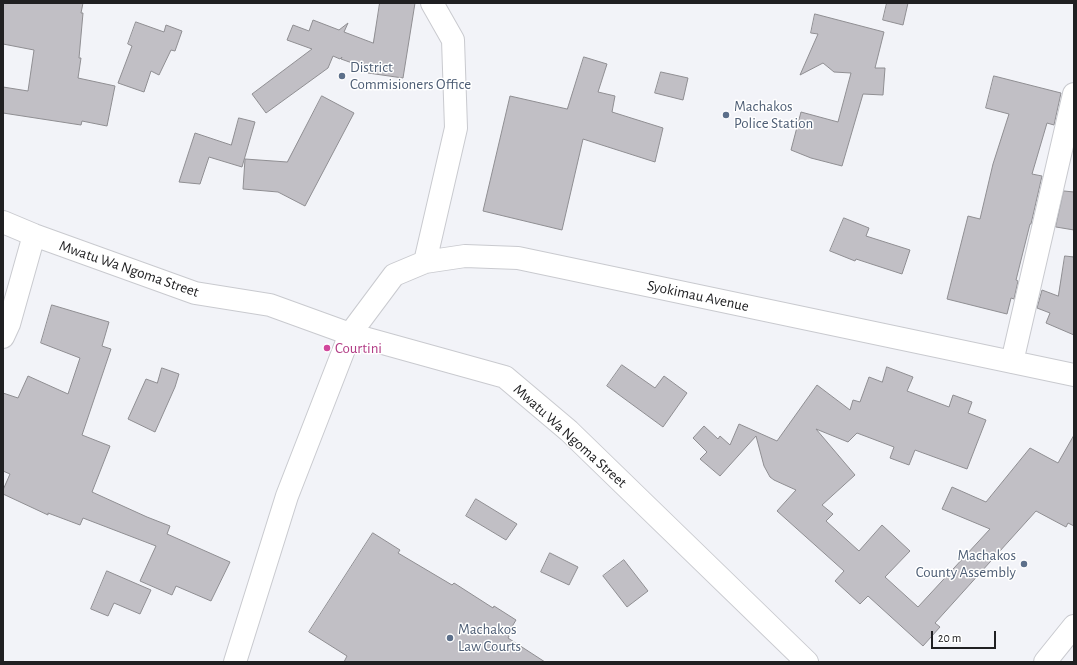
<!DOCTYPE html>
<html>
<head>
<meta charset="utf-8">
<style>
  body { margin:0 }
  #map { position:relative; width:1077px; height:665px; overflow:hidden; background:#f2f3f8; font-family:"Alegreya Sans",sans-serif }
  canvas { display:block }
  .frame { position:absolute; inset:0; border:4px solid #202022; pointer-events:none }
  .scale { position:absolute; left:931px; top:631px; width:65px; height:18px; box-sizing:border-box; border:2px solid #202022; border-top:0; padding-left:5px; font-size:12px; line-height:14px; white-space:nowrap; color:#202022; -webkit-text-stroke:3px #fff; paint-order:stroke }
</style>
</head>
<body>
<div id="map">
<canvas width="1077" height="665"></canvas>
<div class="frame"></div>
<div class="scale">20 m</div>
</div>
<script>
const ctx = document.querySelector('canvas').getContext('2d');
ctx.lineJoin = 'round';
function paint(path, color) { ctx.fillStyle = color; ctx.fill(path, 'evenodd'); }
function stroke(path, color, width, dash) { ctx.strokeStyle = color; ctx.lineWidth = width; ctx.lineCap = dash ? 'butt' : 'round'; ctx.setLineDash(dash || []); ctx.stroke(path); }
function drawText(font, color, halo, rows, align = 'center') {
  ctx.font = font + ' "Alegreya Sans",sans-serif'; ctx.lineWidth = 3; ctx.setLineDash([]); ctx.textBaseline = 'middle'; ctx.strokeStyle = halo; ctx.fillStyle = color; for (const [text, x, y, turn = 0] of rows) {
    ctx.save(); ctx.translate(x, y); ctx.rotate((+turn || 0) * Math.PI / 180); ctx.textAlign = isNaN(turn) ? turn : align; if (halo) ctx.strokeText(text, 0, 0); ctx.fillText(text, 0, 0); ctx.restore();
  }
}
const building = new Path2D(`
  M 3,3 L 83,3 L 81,13 L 83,13 L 79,58 L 81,58 L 78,78 L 115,86 L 107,126 L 82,121 L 81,125 L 3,113 L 3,87 L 28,91 L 34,50 L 3,44 Z
  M 380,3 L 415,3 L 403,78 L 368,73 L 369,69 L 341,59 L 342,57 L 340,59 L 333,56 L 328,68 L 266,113 L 252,94 L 312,49 L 287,40 L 293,25 L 309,31 L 313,20 L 339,30 L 348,23 L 344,32 L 373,43 Z
  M 887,3 L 908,3 L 903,25 L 883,20 Z
  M 815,14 L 884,32 L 875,68 L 885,68 L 883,95 L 863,94 L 842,166 L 811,158 L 791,150 L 801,112 L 838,122 L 851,73 L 834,72 L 823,63 L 800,75 L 818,34 L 811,33 Z
  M 136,22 L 164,32 L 166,25 L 182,31 L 175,51 L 171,50 L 159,75 L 151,71 L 144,92 L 118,83 L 132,46 L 128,44 Z
  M 584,57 L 607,64 L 598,92 L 615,96 L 612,112 L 663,128 L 655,162 L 583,139 L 562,230 L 483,211 L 510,96 L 567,109 Z
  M 661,72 L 688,78 L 683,100 L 655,93 Z
  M 994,76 L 1061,93 L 1054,125 L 1047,123 L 1032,174 L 1042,176 L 1031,224 L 1030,224 L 1016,280 L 1018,281 L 1014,299 L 1011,298 L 1007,314 L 947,299 L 968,216 L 980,219 L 993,164 L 1009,114 L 986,108 Z
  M 322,96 L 354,113 L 305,206 L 278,192 L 243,189 L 245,159 L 287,162 Z
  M 239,118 L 255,122 L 242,167 L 209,157 L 200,184 L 179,182 L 195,133 L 231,145 Z
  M 1064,191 L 1074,192 L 1074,230 L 1056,227 Z
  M 844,218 L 869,228 L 866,236 L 910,250 L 902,274 L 856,259 L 855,261 L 830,251 Z
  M 1065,256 L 1074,257 L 1074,335 L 1046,323 L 1050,313 L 1037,308 L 1042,290 L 1058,296 Z
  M 52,305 L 109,322 L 102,346 L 111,349 L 82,435 L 110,446 L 92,492 L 147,517 L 170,526 L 167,534 L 230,562 L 211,601 L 176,586 L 172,595 L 140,581 L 156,546 L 83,518 L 80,525 L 48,513 L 48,515 L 3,494 L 3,490 L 10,474 L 3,471 L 3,393 L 18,398 L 28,376 L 68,394 L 80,358 L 41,343 Z
  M 622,365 L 655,388 L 664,376 L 687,393 L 663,427 L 607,386 Z
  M 887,367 L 913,377 L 907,391 L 949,407 L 953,395 L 972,402 L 968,413 L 986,420 L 967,469 L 915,450 L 909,465 L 890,458 L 894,447 L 857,433 L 848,442 L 816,429 L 855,475 L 822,505 L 833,514 L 826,521 L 859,551 L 882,525 L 910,551 L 885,577 L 918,607 L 990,529 L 942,509 L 952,487 L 986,502 L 1030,448 L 1058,463 L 1074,435 L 1074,526 L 1068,523 L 1066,527 L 1036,511 L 935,623 L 940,627 L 923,646 L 868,596 L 860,604 L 835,581 L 844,571 L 777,511 L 796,490 L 774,480 L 770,477 L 764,466 L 756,436 L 720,476 L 700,459 L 707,452 L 693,438 L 704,426 L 718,439 L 720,436 L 730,445 L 739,424 L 777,441 L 817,385 L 850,410 L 853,400 L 860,402 L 869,377 L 882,382 Z
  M 162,368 L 179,374 L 175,387 L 155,432 L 128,419 L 146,379 L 157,383 Z
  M 476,499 L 517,524 L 506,540 L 466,516 Z
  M 373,533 L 400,550 L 398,553 L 452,585 L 454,583 L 493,608 L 494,606 L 516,620 L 507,635 L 509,636 L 508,638 L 545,662 L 344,662 L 347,656 L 309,632 Z
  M 550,553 L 578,567 L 569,585 L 541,572 Z
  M 624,560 L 648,591 L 627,607 L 603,576 Z
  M 107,571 L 151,590 L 140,614 L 114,603 L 108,616 L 91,609 Z`);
const minor = new Path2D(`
  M 3,222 L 34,235 L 195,293 L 270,305 L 350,334 L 505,377 L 569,431 L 807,662
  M 425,262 L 456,128 L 453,40 L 432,3
  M 3,337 L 9,324 L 34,235
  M 1012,362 L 1074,94
  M 235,662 L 287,496 L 350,334 L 394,275 L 425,262 L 465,256 L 518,258 L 1074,375
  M 1045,662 L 1074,626`);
const markers = [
  [342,76,4,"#5c6f8a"],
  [726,115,4,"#5c6f8a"],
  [327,348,4,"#d1479c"],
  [1024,564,4,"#5c6f8a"],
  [450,638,4,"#5c6f8a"]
];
const serviceNames = [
  ["District",350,67],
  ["Commisioners Office",350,84],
  ["Machakos",734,106],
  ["Police Station",734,123],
  ["Machakos",1016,555,"right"],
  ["County Assembly",1016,572,"right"],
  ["Machakos",458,629],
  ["Law Courts",458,646]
];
const streetNames = [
  ["Mwatu Wa Ngoma Street",129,269,19],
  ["Syokimau Avenue",698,296,12],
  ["Mwatu Wa Ngoma Street",570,436,42]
];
const hotelNames = [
  ["Courtini",335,348]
];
paint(building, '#c1bfc5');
stroke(building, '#8f8e92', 1);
stroke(minor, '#c9cacf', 24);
stroke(minor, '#fff', 22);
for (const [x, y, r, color] of markers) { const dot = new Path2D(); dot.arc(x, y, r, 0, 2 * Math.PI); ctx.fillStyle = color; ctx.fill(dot); stroke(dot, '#fff', 1.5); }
drawText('15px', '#4e5e75', '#fff', serviceNames, 'left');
drawText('15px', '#202022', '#fff', streetNames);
drawText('15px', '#b23c85', '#fff', hotelNames, 'left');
</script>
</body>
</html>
